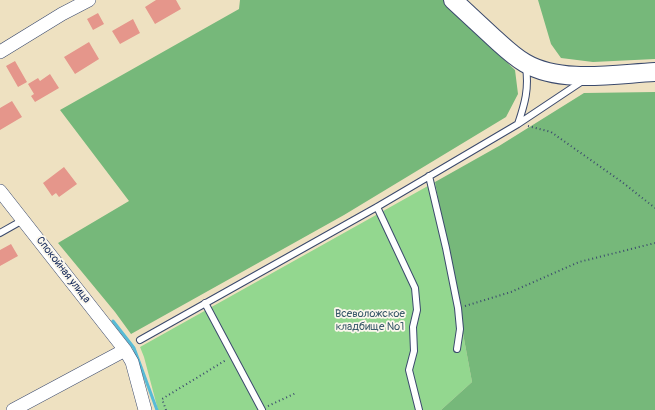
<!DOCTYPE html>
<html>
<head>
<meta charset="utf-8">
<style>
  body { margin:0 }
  canvas { display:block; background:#eee1c1 }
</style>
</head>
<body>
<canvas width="655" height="410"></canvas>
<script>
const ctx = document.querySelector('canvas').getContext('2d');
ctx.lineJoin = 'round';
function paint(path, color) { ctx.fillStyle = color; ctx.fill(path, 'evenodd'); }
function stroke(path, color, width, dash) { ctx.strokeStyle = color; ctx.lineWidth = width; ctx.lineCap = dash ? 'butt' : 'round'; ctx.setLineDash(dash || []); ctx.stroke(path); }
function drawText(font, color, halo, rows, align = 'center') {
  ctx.font = font + ' Pangolin,sans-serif'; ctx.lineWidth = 3.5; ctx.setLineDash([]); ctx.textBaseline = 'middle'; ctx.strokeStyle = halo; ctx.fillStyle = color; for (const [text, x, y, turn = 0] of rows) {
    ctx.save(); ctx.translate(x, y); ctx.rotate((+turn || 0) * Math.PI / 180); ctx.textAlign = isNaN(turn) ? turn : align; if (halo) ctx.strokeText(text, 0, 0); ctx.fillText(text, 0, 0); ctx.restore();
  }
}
const green = new Path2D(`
  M 435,182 L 472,382 L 441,410 L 158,410 L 144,357 L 140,347 Z`);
const forest = new Path2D(`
  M 240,0 L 443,0 L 474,31 L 515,70 L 518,94 L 506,117 L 344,215 L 131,334 L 115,312 L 58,243 L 129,201 L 60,110 L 239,9 Z
  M 538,0 L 655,0 L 655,59 L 593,62 L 561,58 L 551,44 Z
  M 655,92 L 655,410 L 441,410 L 472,382 L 435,182 L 499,146 L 584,93 Z`);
const stream = new Path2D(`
  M 113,321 L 134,348 L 157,410`);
const building = new Path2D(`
  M 156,0 L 176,0 L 181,9 L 155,24 L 145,7 Z
  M 98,13 L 104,24 L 93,30 L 87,19 Z
  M 133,19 L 140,33 L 120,44 L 112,31 Z
  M 89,42 L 99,59 L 75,74 L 64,57 Z
  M 15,61 L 27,82 L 18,87 L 6,66 Z
  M 50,74 L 59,88 L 35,102 L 31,96 L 34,94 L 28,84 L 38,78 L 40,81 Z
  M 12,101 L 22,117 L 0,130 L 0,108 Z
  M 64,167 L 77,184 L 59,197 L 56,193 L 52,196 L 43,183 Z
  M 11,244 L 18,256 L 0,266 L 0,250 Z`);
const path = new Path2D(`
  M 528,126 L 551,132 L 622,182 L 655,208
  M 465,306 L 511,292 L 579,262 L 655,243
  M 268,406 L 296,393
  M 166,410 L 162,399 L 226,360`);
const lane = new Path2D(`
  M 518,124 C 525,103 529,89 526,67
  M 429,176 L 446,248 L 458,308 L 460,329 L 457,349
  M 377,207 L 415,288 L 417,310 L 413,327 L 414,351 L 409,370 L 419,410
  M 0,233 L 23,220
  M 205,303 L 262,410
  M 140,340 L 377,207 L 518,124 L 584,80`);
const street = new Path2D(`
  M 0,52 L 62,14 L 89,0
  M 0,191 L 125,350 L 132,362 L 145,410
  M 13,410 L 125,350`);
const secondary = new Path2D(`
  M 453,0 C 467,13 480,25 494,38 C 503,46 513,56 525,63 C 561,84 615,74 655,72`);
const streetNames = [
  ["Спокойная улица",63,270,52]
];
const parkNames = [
  ["Всеволожское",370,314],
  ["кладбище №1",370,327]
];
paint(green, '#93d78f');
paint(forest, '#76b87a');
stroke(stream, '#58bbd6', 3);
paint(building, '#e5968b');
stroke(lane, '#3b4a6d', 8);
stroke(street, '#3b4a6d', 14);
stroke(secondary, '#3b4a6d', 20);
stroke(path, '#3b4a6d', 2, [1, 3]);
stroke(lane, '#fff', 6);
stroke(street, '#fff', 13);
stroke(secondary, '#fff', 18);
drawText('11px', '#1b2f5e', '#fbf7ec', streetNames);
drawText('11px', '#39596a', '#fbf7ec', parkNames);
</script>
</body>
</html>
